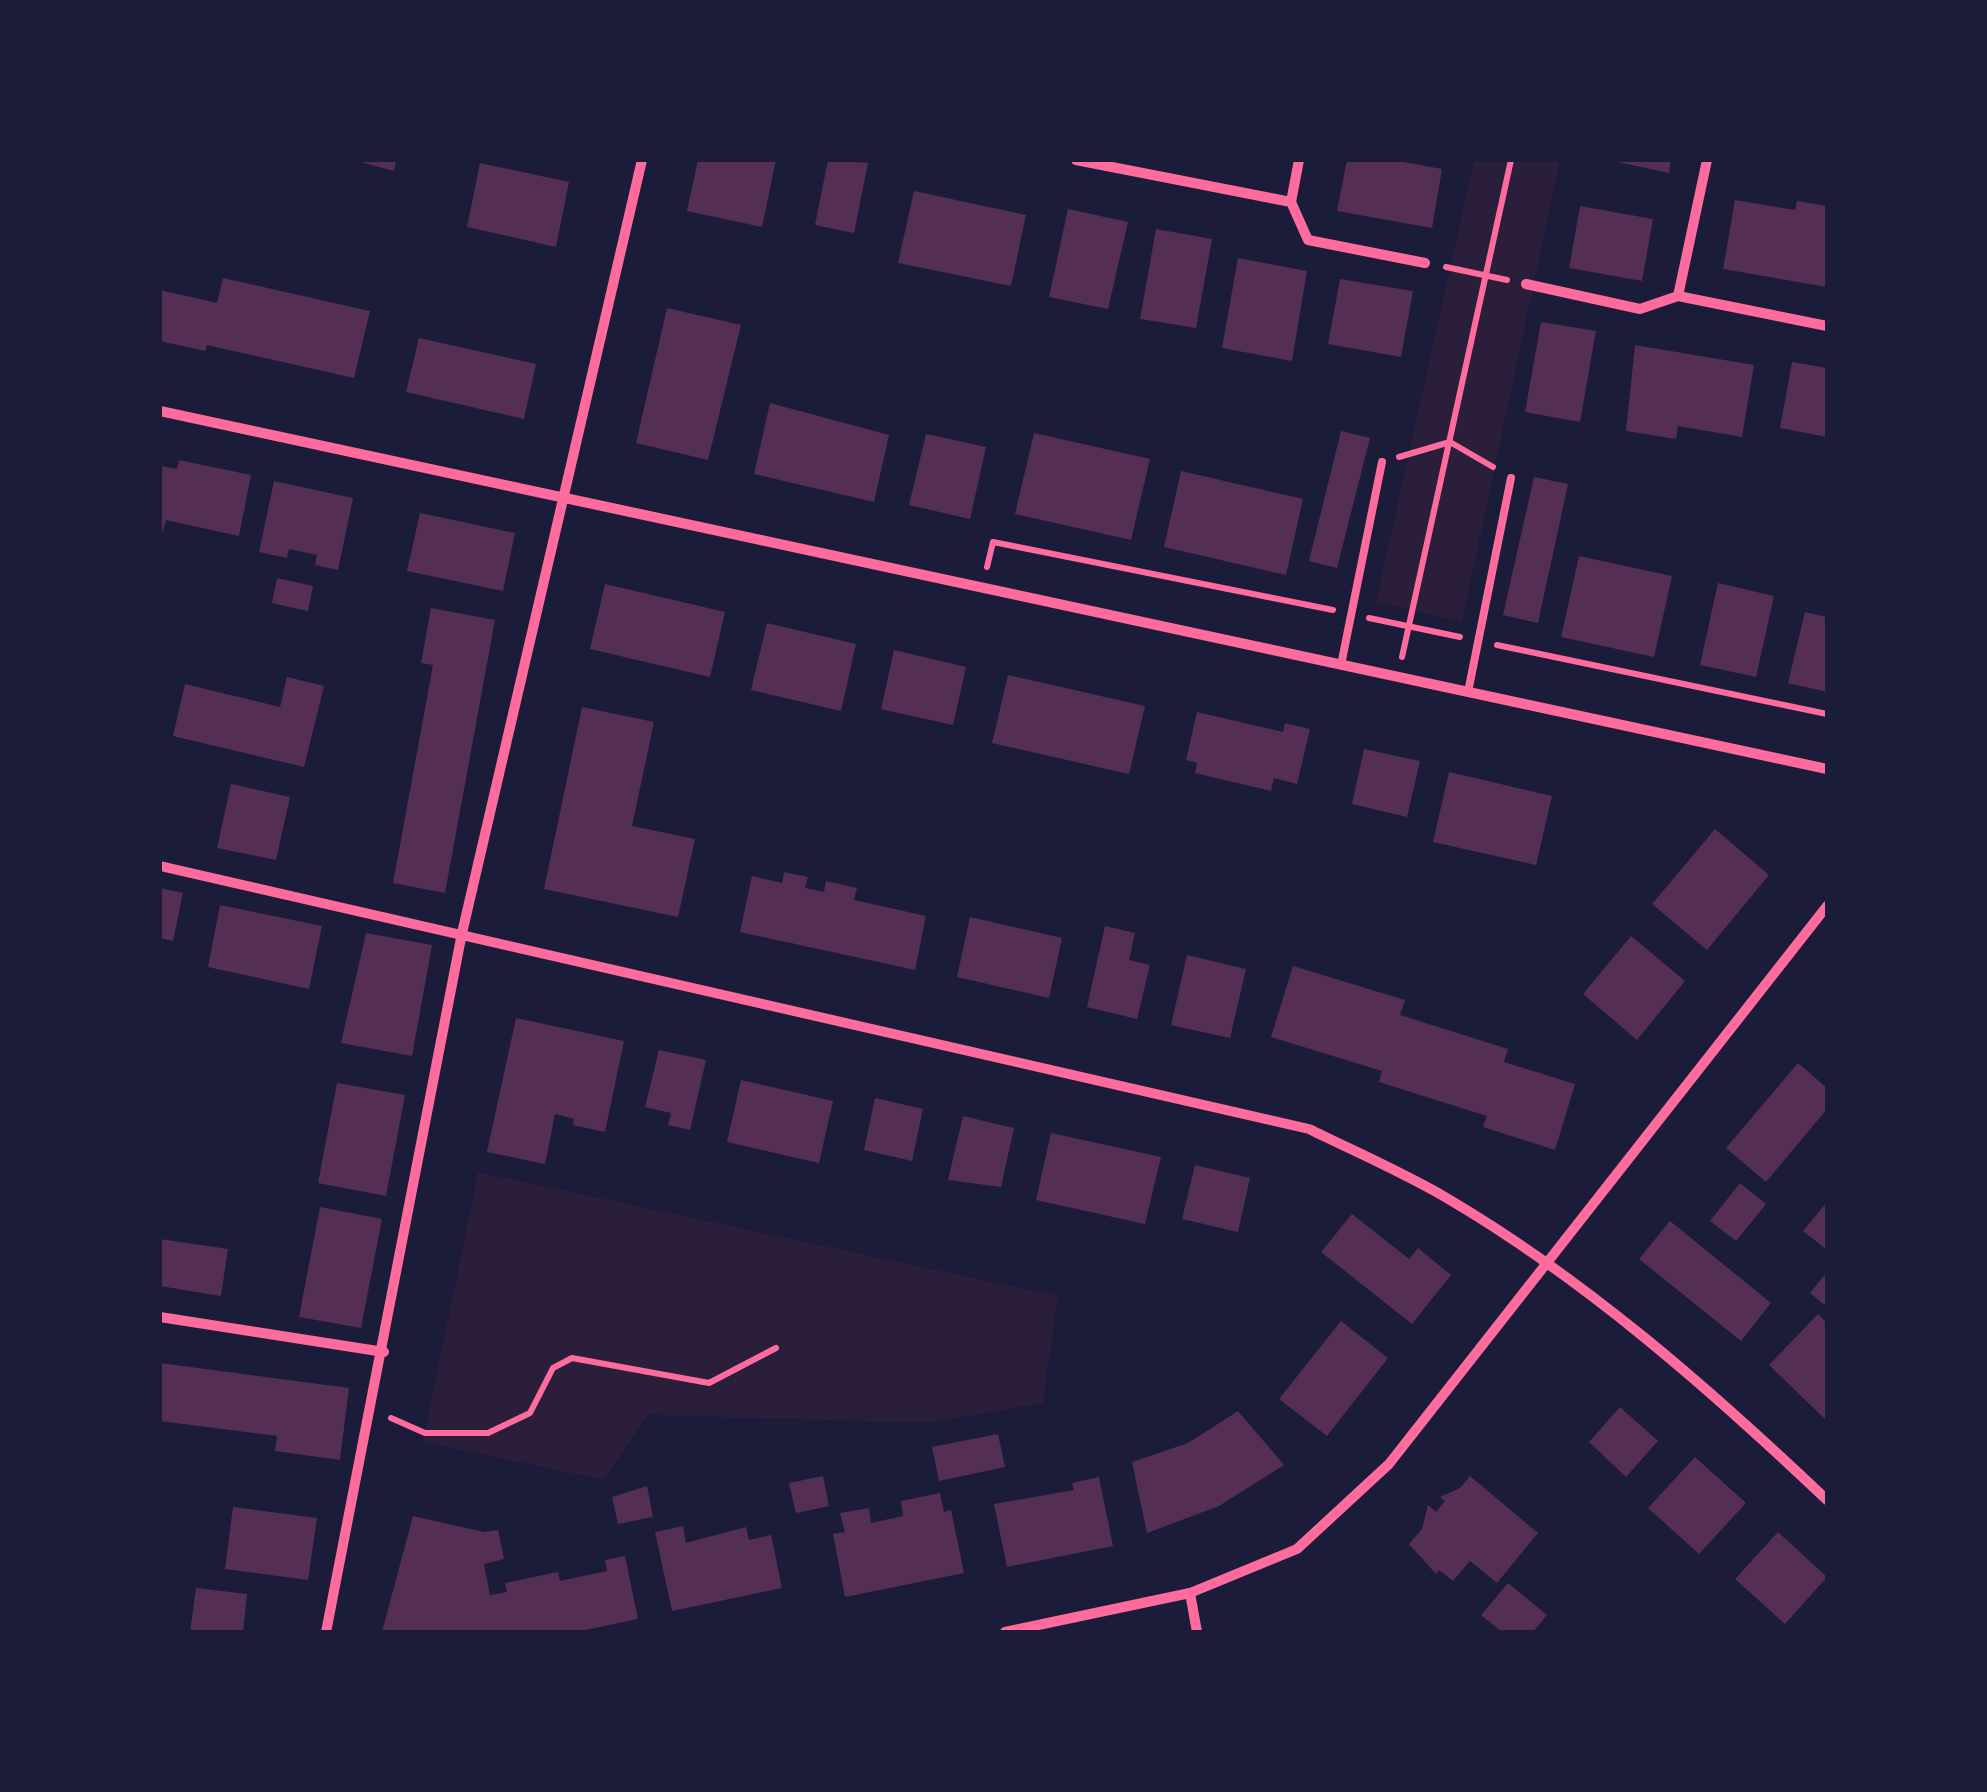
<!DOCTYPE html>
<html>
<head>
<meta charset="utf-8">
<style>
  body { margin:0 }
  #map { position:relative; width:1987px; height:1792px; overflow:hidden; background:#1b1b3a; font-family:"Space Grotesk",sans-serif }
  canvas { display:block }
  .frame { position:absolute; inset:0; border:162px solid #1b1b3a; pointer-events:none }
</style>
</head>
<body>
<div id="map">
<canvas width="1987" height="1792"></canvas>
<div class="frame"></div>
</div>
<script>
const ctx = document.querySelector('canvas').getContext('2d');
ctx.lineJoin = 'round';
function paint(path, color) { ctx.fillStyle = color; ctx.fill(path, 'evenodd'); }
function stroke(path, color, width, dash) { ctx.strokeStyle = color; ctx.lineWidth = width; ctx.lineCap = dash ? 'butt' : 'round'; ctx.setLineDash(dash || []); ctx.stroke(path); }
const green = new Path2D(`
  M 1474,160 L 1560,160 L 1462,622 L 1376,602 Z
  M 478,1172 L 1058,1296 L 1043,1403 L 929,1423 L 648,1415 L 604,1480 L 423,1442 Z`);
const building = new Path2D(`
  M 353,160 L 396,160 L 394,171 Z
  M 698,160 L 776,160 L 762,227 L 687,211 Z
  M 828,160 L 868,163 L 854,233 L 815,225 Z
  M 1347,160 L 1393,160 L 1442,169 L 1432,228 L 1337,211 Z
  M 1608,160 L 1671,160 L 1669,173 Z
  M 480,163 L 569,182 L 556,247 L 467,227 Z
  M 914,191 L 1026,215 L 1011,286 L 898,263 Z
  M 1735,200 L 1795,210 L 1797,201 L 1827,206 L 1827,287 L 1723,269 Z
  M 1580,206 L 1653,219 L 1642,281 L 1569,268 Z
  M 1068,209 L 1128,222 L 1108,309 L 1049,297 Z
  M 1156,229 L 1212,239 L 1196,328 L 1140,319 Z
  M 1238,258 L 1307,271 L 1292,361 L 1222,348 Z
  M 223,278 L 370,311 L 354,378 L 207,345 L 205,351 L 160,341 L 160,290 L 217,303 Z
  M 1340,279 L 1413,291 L 1401,357 L 1328,344 Z
  M 667,308 L 741,325 L 708,460 L 636,443 Z
  M 1541,322 L 1596,331 L 1580,422 L 1525,412 Z
  M 419,338 L 536,364 L 524,419 L 406,392 Z
  M 1635,345 L 1754,365 L 1742,437 L 1678,426 L 1676,439 L 1626,431 Z
  M 1792,362 L 1827,368 L 1827,437 L 1780,428 Z
  M 770,403 L 889,435 L 874,502 L 754,474 Z
  M 1341,431 L 1370,438 L 1337,568 L 1309,561 Z
  M 1034,433 L 1150,459 L 1131,540 L 1015,514 Z
  M 926,434 L 986,447 L 970,519 L 909,505 Z
  M 179,460 L 251,475 L 239,536 L 166,520 L 160,540 L 160,466 L 177,469 Z
  M 1181,471 L 1303,499 L 1286,575 L 1164,547 Z
  M 1534,477 L 1568,484 L 1538,623 L 1503,615 Z
  M 274,481 L 353,498 L 338,570 L 315,565 L 317,555 L 289,549 L 287,558 L 259,552 Z
  M 420,513 L 515,533 L 503,591 L 407,571 Z
  M 1579,556 L 1672,576 L 1654,657 L 1561,637 Z
  M 277,578 L 313,586 L 308,611 L 272,603 Z
  M 1718,583 L 1774,596 L 1756,677 L 1700,665 Z
  M 605,584 L 725,612 L 710,677 L 590,649 Z
  M 431,608 L 495,620 L 445,893 L 393,883 L 433,665 L 421,663 Z
  M 1805,612 L 1827,617 L 1827,692 L 1788,683 Z
  M 767,623 L 856,644 L 841,711 L 751,690 Z
  M 894,650 L 966,667 L 953,725 L 881,709 Z
  M 1008,675 L 1145,706 L 1129,774 L 992,743 Z
  M 287,677 L 324,686 L 304,767 L 173,736 L 185,684 L 280,707 Z
  M 582,707 L 654,722 L 632,826 L 695,839 L 678,917 L 544,889 Z
  M 1197,712 L 1283,732 L 1285,723 L 1310,729 L 1297,784 L 1274,778 L 1271,791 L 1195,773 L 1197,763 L 1186,760 Z
  M 1364,749 L 1420,761 L 1407,817 L 1352,804 Z
  M 1449,772 L 1552,796 L 1536,865 L 1433,842 Z
  M 231,784 L 290,797 L 276,860 L 217,848 Z
  M 1715,829 L 1769,875 L 1707,950 L 1652,904 Z
  M 784,872 L 808,877 L 805,888 L 824,892 L 826,881 L 857,888 L 854,900 L 926,916 L 915,970 L 740,932 L 752,876 L 782,883 Z
  M 160,888 L 183,893 L 173,941 L 160,938 Z
  M 220,905 L 322,926 L 309,989 L 208,967 Z
  M 970,917 L 1062,938 L 1049,998 L 957,977 Z
  M 1105,926 L 1135,933 L 1129,960 L 1150,965 L 1137,1019 L 1087,1007 Z
  M 366,933 L 432,945 L 412,1056 L 341,1043 Z
  M 1631,936 L 1685,981 L 1637,1040 L 1583,994 Z
  M 1187,955 L 1246,969 L 1230,1038 L 1171,1025 Z
  M 1293,966 L 1405,1000 L 1400,1015 L 1508,1049 L 1504,1062 L 1575,1084 L 1555,1150 L 1483,1127 L 1487,1116 L 1379,1082 L 1382,1071 L 1271,1037 Z
  M 516,1018 L 624,1041 L 605,1132 L 573,1125 L 574,1119 L 555,1114 L 545,1164 L 487,1152 Z
  M 659,1050 L 706,1060 L 690,1130 L 668,1125 L 671,1113 L 645,1107 Z
  M 1798,1063 L 1827,1088 L 1827,1109 L 1766,1182 L 1726,1148 Z
  M 741,1080 L 833,1101 L 819,1163 L 727,1142 Z
  M 337,1083 L 405,1095 L 386,1196 L 318,1183 Z
  M 875,1098 L 923,1109 L 912,1161 L 864,1150 Z
  M 963,1116 L 1014,1128 L 1001,1187 L 948,1180 Z
  M 1051,1133 L 1161,1157 L 1145,1224 L 1036,1200 Z
  M 1195,1165 L 1250,1178 L 1238,1232 L 1182,1219 Z
  M 1740,1183 L 1766,1204 L 1736,1241 L 1710,1221 Z
  M 1827,1202 L 1827,1250 L 1803,1231 Z
  M 320,1207 L 382,1219 L 361,1328 L 299,1317 Z
  M 1352,1214 L 1409,1259 L 1418,1248 L 1451,1275 L 1412,1324 L 1321,1252 Z
  M 1670,1221 L 1771,1303 L 1741,1341 L 1639,1259 Z
  M 160,1239 L 228,1249 L 221,1296 L 160,1286 Z
  M 1827,1272 L 1827,1307 L 1810,1293 Z
  M 1818,1314 L 1827,1323 L 1827,1421 L 1769,1365 Z
  M 1341,1321 L 1388,1358 L 1327,1436 L 1279,1399 Z
  M 160,1363 L 349,1388 L 340,1460 L 275,1451 L 277,1436 L 160,1421 Z
  M 1620,1407 L 1658,1441 L 1626,1477 L 1589,1442 Z
  M 1238,1411 L 1284,1465 L 1219,1506 L 1147,1533 L 1132,1462 L 1188,1443 Z
  M 998,1434 L 1005,1467 L 939,1481 L 932,1447 Z
  M 1695,1457 L 1746,1503 L 1699,1554 L 1648,1508 Z
  M 823,1476 L 829,1506 L 796,1513 L 789,1483 Z
  M 1470,1476 L 1538,1533 L 1497,1583 L 1470,1561 L 1453,1581 L 1439,1570 L 1436,1574 L 1409,1544 L 1422,1529 L 1428,1505 L 1436,1512 L 1445,1501 L 1440,1497 L 1460,1488 Z
  M 1099,1477 L 1113,1546 L 1007,1567 L 994,1504 L 1074,1490 L 1072,1483 Z
  M 647,1486 L 653,1517 L 618,1524 L 612,1497 Z
  M 940,1493 L 944,1512 L 951,1510 L 964,1573 L 845,1597 L 833,1534 L 845,1532 L 840,1513 L 869,1508 L 871,1523 L 903,1516 L 901,1501 Z
  M 233,1507 L 317,1518 L 308,1580 L 225,1569 Z
  M 413,1516 L 484,1532 L 498,1530 L 504,1559 L 484,1564 L 490,1595 L 507,1592 L 505,1583 L 558,1572 L 560,1581 L 607,1571 L 605,1560 L 625,1556 L 638,1619 L 576,1632 L 382,1632 Z
  M 683,1526 L 686,1543 L 746,1527 L 749,1540 L 771,1535 L 782,1588 L 672,1611 L 655,1532 Z
  M 1778,1532 L 1827,1577 L 1785,1624 L 1735,1579 Z
  M 1508,1583 L 1547,1615 L 1533,1632 L 1502,1632 L 1481,1615 Z
  M 196,1588 L 247,1594 L 243,1632 L 190,1632 Z`);
const path = new Path2D(`
  M 1446,267 L 1507,280
  M 1399,457 L 1450,442 L 1493,467
  M 987,567 L 993,542 L 1333,610
  M 1369,618 L 1460,637
  M 1497,645 L 1827,714
  M 1402,657 L 1511,160
  M 391,1418 L 425,1433 L 488,1433 L 530,1413 L 553,1368 L 572,1358 L 709,1383 L 776,1348`);
const service = new Path2D(`
  M 1341,665 L 1382,462
  M 1468,692 L 1511,478`);
const minor = new Path2D(`
  M 1076,160 L 1291,202 L 1299,160
  M 1707,160 L 1678,296 L 1827,326
  M 1291,202 L 1308,240 L 1425,263
  M 1526,284 L 1640,309 L 1678,296
  M 160,411 L 1827,769
  M 160,866 L 1309,1129 C 1354,1151 1402,1172 1445,1197 C 1585,1279 1711,1390 1827,1500
  M 160,1317 L 384,1352
  M 1190,1593 L 1197,1632
  M 326,1632 L 462,933 L 642,160
  M 1005,1632 L 1190,1593 L 1297,1549 L 1389,1464 L 1827,906`);
paint(green, '#2a1e3b');
paint(building, '#542f53');
stroke(path, '#ff6b9d', 6);
stroke(service, '#ff6b9d', 8);
stroke(minor, '#ff6b9d', 10);
</script>
</body>
</html>
